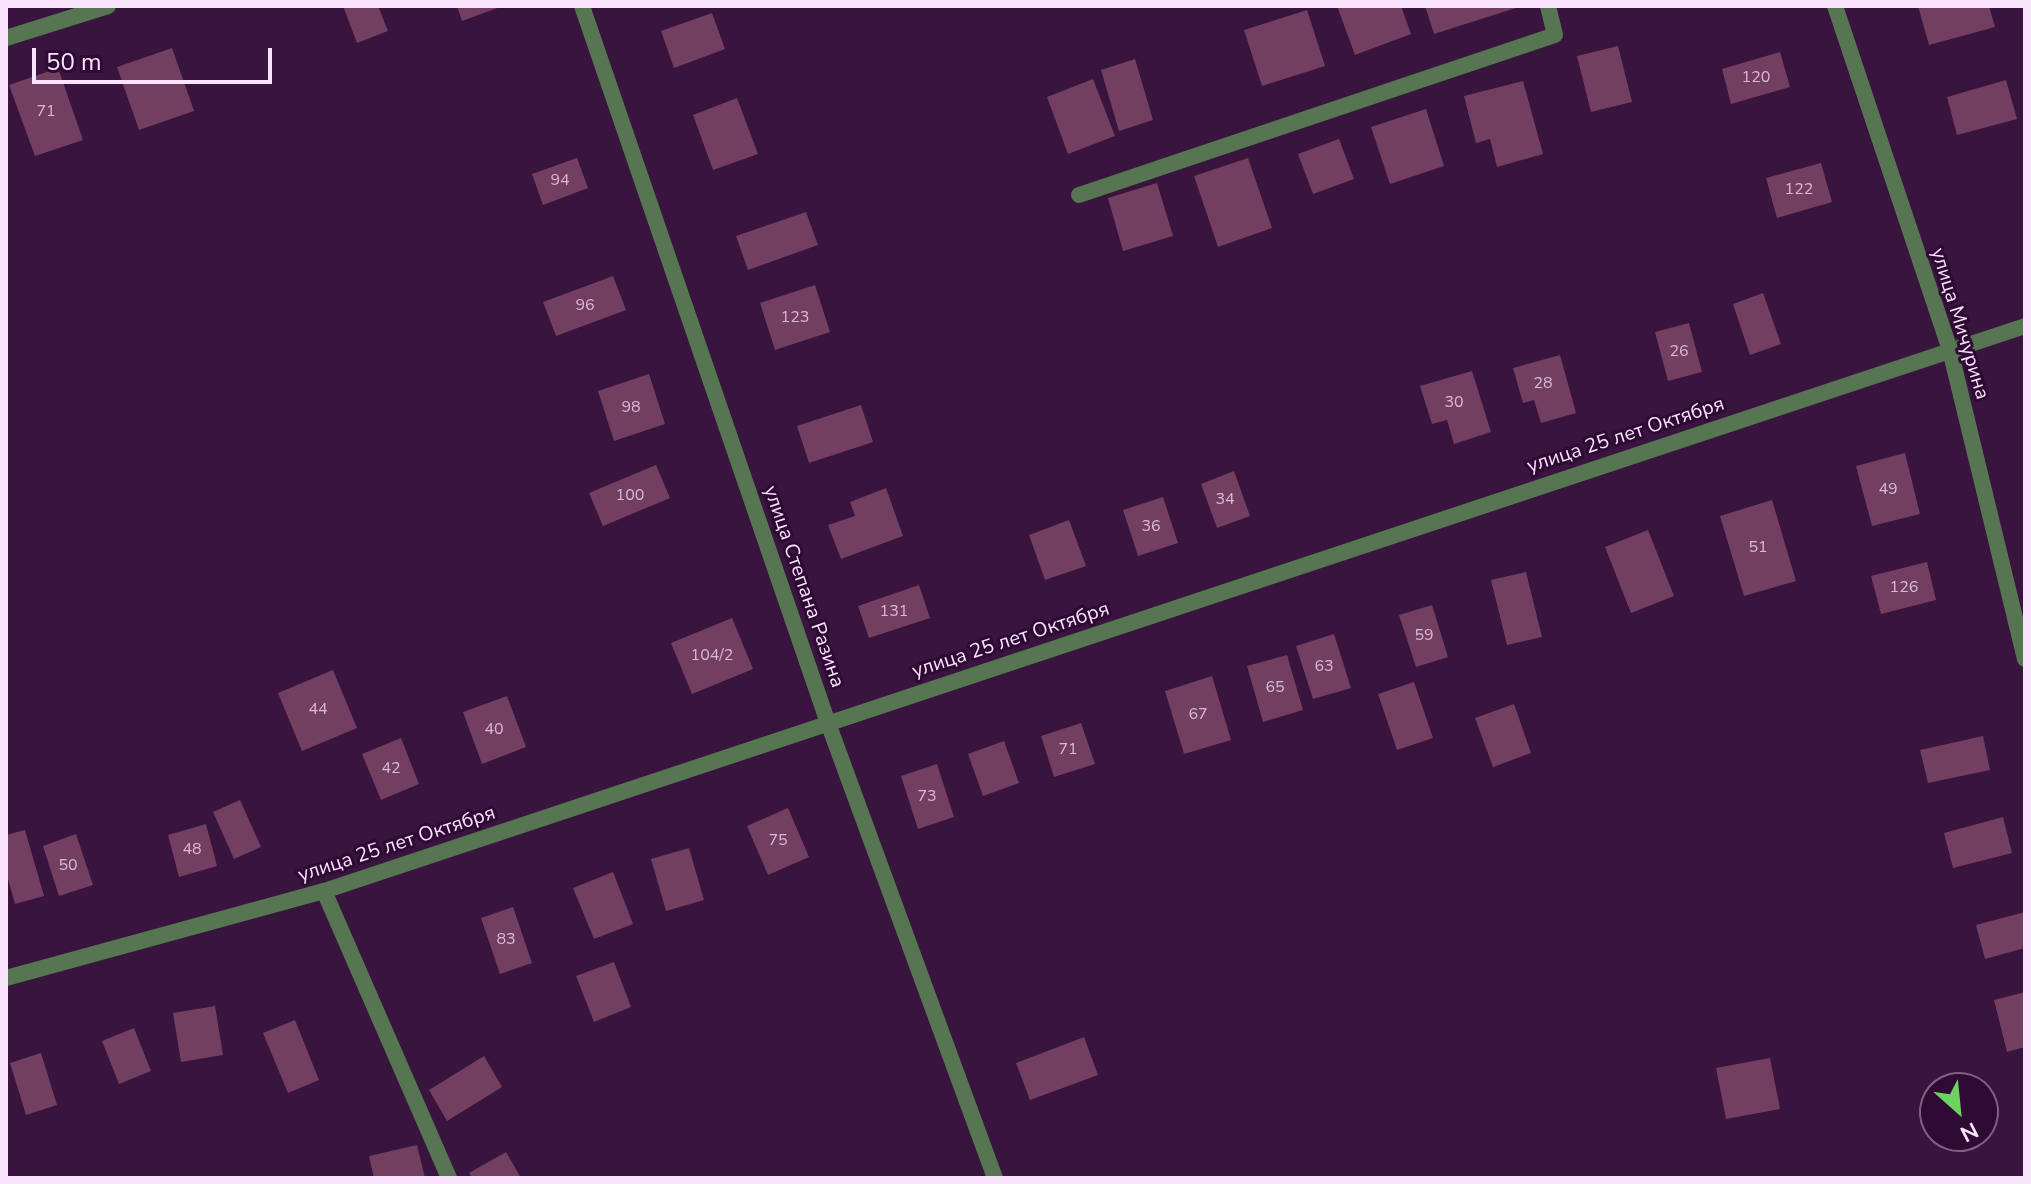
<!DOCTYPE html>
<html>
<head>
<meta charset="utf-8">
<style>
  body { margin:0 }
  #map { position:relative; width:2031px; height:1184px; overflow:hidden; background:#38143e; font-family:"Nunito Sans",sans-serif }
  canvas { display:block }
  .frame { position:absolute; inset:0; border:8px solid #fae3fd; pointer-events:none }
  .north { position:absolute; left:1919px; top:1072px; width:80px; height:80px; box-sizing:border-box; background:#2e0a34; border:2px solid #806184; border-radius:50%; rotate:153deg; font-size:22px; font-weight:700; line-height:32px; text-align:center; color:#fae3fd }
  .north::after { content:''; display:block; margin:auto; width:28px; height:36px; background:#6cd362; clip-path:polygon(50% 0,100% 100%,50% 72%,0 100%) }
  .scale { position:absolute; left:32px; top:48px; width:240px; height:36px; box-sizing:border-box; border:4px solid #fae3fd; border-top:0; padding-left:10px; font-size:24px; line-height:28px; white-space:nowrap; color:#fae3fd; -webkit-text-stroke:6px #2e0a34; paint-order:stroke }
</style>
</head>
<body>
<div id="map">
<canvas width="2031" height="1184"></canvas>
<div class="frame"></div>
<div class="north">N</div>
<div class="scale">50 m</div>
</div>
<script>
const ctx = document.querySelector('canvas').getContext('2d');
ctx.lineJoin = 'round';
function paint(path, color) { ctx.fillStyle = color; ctx.fill(path, 'evenodd'); }
function stroke(path, color, width, dash) { ctx.strokeStyle = color; ctx.lineWidth = width; ctx.lineCap = dash ? 'butt' : 'round'; ctx.setLineDash(dash || []); ctx.stroke(path); }
function drawText(font, color, halo, rows, align = 'center') {
  ctx.font = font + ' "Nunito Sans",sans-serif'; ctx.lineWidth = 6; ctx.setLineDash([]); ctx.textBaseline = 'middle'; ctx.strokeStyle = halo; ctx.fillStyle = color; for (const [text, x, y, turn = 0] of rows) {
    ctx.save(); ctx.translate(x, y); ctx.rotate((+turn || 0) * Math.PI / 180); ctx.textAlign = isNaN(turn) ? turn : align; if (halo) ctx.strokeText(text, 0, 0); ctx.fillText(text, 0, 0); ctx.restore();
  }
}
const building = new Path2D(`
  M 343,6 L 378,6 L 388,31 L 357,43 Z
  M 457,6 L 503,6 L 462,21 Z
  M 1337,6 L 1401,6 L 1411,34 L 1355,55 Z
  M 1425,6 L 1519,6 L 1519,7 L 1434,34 Z
  M 1918,6 L 1989,6 L 1995,27 L 1929,45 Z
  M 1307,10 L 1325,66 L 1262,86 L 1244,30 Z
  M 712,13 L 725,49 L 674,68 L 661,31 Z
  M 1618,46 L 1632,102 L 1591,112 L 1577,56 Z
  M 172,48 L 194,111 L 139,130 L 117,67 Z
  M 1780,52 L 1790,87 L 1731,104 L 1722,69 Z
  M 1135,59 L 1153,120 L 1119,131 L 1101,70 Z
  M 58,68 L 83,140 L 35,156 L 9,85 Z
  M 1093,79 L 1115,136 L 1068,154 L 1047,97 Z
  M 2006,80 L 2017,119 L 1957,135 L 1947,97 Z
  M 1523,81 L 1543,154 L 1497,167 L 1490,139 L 1476,143 L 1464,96 Z
  M 737,98 L 758,154 L 713,170 L 693,115 Z
  M 1426,109 L 1444,166 L 1390,184 L 1371,127 Z
  M 1339,139 L 1354,179 L 1313,194 L 1298,154 Z
  M 577,158 L 588,188 L 543,205 L 532,174 Z
  M 1248,158 L 1272,228 L 1218,247 L 1194,176 Z
  M 1821,163 L 1832,202 L 1777,218 L 1766,178 Z
  M 1157,183 L 1173,236 L 1123,251 L 1108,198 Z
  M 806,212 L 818,245 L 748,270 L 736,236 Z
  M 613,276 L 626,310 L 556,336 L 543,302 Z
  M 815,285 L 830,332 L 775,350 L 760,303 Z
  M 1763,293 L 1781,344 L 1750,355 L 1733,304 Z
  M 1689,323 L 1702,372 L 1668,381 L 1655,332 Z
  M 1560,355 L 1576,413 L 1541,423 L 1534,400 L 1523,403 L 1513,368 Z
  M 1472,371 L 1491,432 L 1454,444 L 1447,420 L 1432,424 L 1420,386 Z
  M 649,374 L 665,424 L 614,441 L 598,391 Z
  M 861,405 L 873,442 L 809,463 L 797,426 Z
  M 1905,453 L 1920,514 L 1872,526 L 1856,466 Z
  M 656,465 L 670,498 L 603,526 L 589,493 Z
  M 1234,471 L 1250,516 L 1217,528 L 1201,484 Z
  M 886,488 L 903,536 L 841,559 L 828,525 L 855,516 L 850,502 Z
  M 1163,497 L 1178,543 L 1138,556 L 1123,510 Z
  M 1772,500 L 1796,581 L 1744,596 L 1720,516 Z
  M 1069,520 L 1086,566 L 1045,580 L 1029,535 Z
  M 1648,530 L 1674,596 L 1631,613 L 1605,547 Z
  M 1927,562 L 1936,600 L 1881,614 L 1871,576 Z
  M 1526,572 L 1542,637 L 1507,645 L 1491,580 Z
  M 919,585 L 930,618 L 869,638 L 858,606 Z
  M 1432,605 L 1448,657 L 1416,667 L 1399,615 Z
  M 732,618 L 753,669 L 692,694 L 671,643 Z
  M 1334,634 L 1351,688 L 1313,699 L 1296,646 Z
  M 1287,655 L 1303,710 L 1263,722 L 1247,666 Z
  M 333,670 L 357,728 L 302,751 L 278,693 Z
  M 1212,676 L 1231,740 L 1184,754 L 1165,691 Z
  M 1414,682 L 1433,738 L 1397,750 L 1378,694 Z
  M 507,696 L 526,747 L 482,764 L 463,712 Z
  M 1514,704 L 1531,753 L 1493,767 L 1475,718 Z
  M 1081,723 L 1095,764 L 1054,777 L 1041,736 Z
  M 1983,736 L 1990,770 L 1928,783 L 1920,750 Z
  M 401,738 L 419,784 L 381,800 L 362,754 Z
  M 1004,741 L 1019,783 L 983,796 L 968,754 Z
  M 937,764 L 954,817 L 918,829 L 901,776 Z
  M 240,800 L 261,847 L 234,859 L 213,812 Z
  M 788,808 L 809,857 L 768,875 L 747,826 Z
  M 2003,817 L 2012,853 L 1953,868 L 1944,833 Z
  M 206,824 L 217,866 L 179,877 L 168,835 Z
  M 25,830 L 44,896 L 15,904 L 6,872 L 6,835 Z
  M 76,834 L 93,885 L 59,896 L 43,846 Z
  M 689,848 L 704,900 L 666,911 L 651,859 Z
  M 613,872 L 633,924 L 594,939 L 573,888 Z
  M 513,907 L 532,963 L 500,974 L 481,918 Z
  M 2025,912 L 2025,948 L 1985,959 L 1976,925 Z
  M 614,962 L 631,1007 L 594,1022 L 576,976 Z
  M 2025,992 L 2025,1047 L 2007,1052 L 1994,1000 Z
  M 215,1006 L 223,1055 L 181,1062 L 173,1013 Z
  M 295,1020 L 319,1080 L 288,1093 L 263,1033 Z
  M 134,1028 L 151,1071 L 119,1084 L 102,1041 Z
  M 1084,1037 L 1098,1075 L 1030,1100 L 1016,1063 Z
  M 41,1053 L 57,1105 L 26,1115 L 10,1063 Z
  M 484,1056 L 502,1087 L 447,1121 L 429,1090 Z
  M 1770,1058 L 1780,1109 L 1726,1119 L 1716,1068 Z
  M 417,1145 L 425,1178 L 374,1178 L 369,1156 Z
  M 506,1152 L 521,1178 L 472,1178 L 469,1173 Z`);
const lane = new Path2D(`
  M 1079,195 L 1555,35 L 1548,6
  M 324,891 L 449,1178`);
const street = new Path2D(`
  M 582,6 L 828,723 L 995,1178
  M 1835,6 L 1950,350 L 2025,659
  M 6,38 L 108,6
  M 6,978 L 324,891 L 2025,326`);
const numberNames = [
  ["120",1756,78],
  ["71",46,112],
  ["94",560,181],
  ["122",1799,190],
  ["96",585,306],
  ["123",795,318],
  ["26",1679,352],
  ["28",1543,384],
  ["30",1454,403],
  ["98",631,408],
  ["49",1888,490],
  ["100",630,496],
  ["34",1225,500],
  ["36",1151,527],
  ["51",1758,548],
  ["126",1904,588],
  ["131",894,612],
  ["59",1424,636],
  ["104/2",712,656],
  ["63",1324,667],
  ["65",1275,688],
  ["44",318,710],
  ["67",1198,715],
  ["40",494,730],
  ["71",1068,750],
  ["42",391,769],
  ["73",927,797],
  ["75",778,841],
  ["48",192,850],
  ["50",68,866],
  ["83",506,940]
];
const streetNames = [
  ["улица Мичурина",1959,324,73],
  ["улица 25 лет Октября",1626,436,-18],
  ["улица Степана Разина",803,587,71],
  ["улица 25 лет Октября",1011,641,-18],
  ["улица 25 лет Октября",397,845,-18]
];
paint(building, '#733f60');
stroke(lane, '#557651', 16);
stroke(street, '#557651', 16);
drawText('16px', '#d8bad6', null, numberNames);
drawText('20px', '#fae3fd', '#2e0a34', streetNames);
</script>
</body>
</html>
